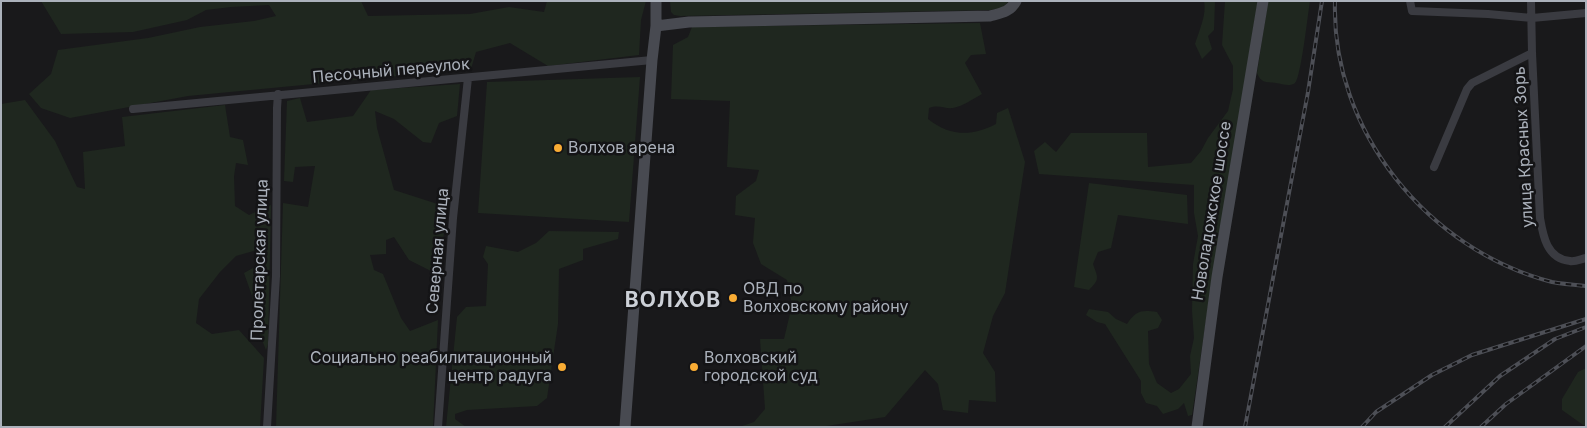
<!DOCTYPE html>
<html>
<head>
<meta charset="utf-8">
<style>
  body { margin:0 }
  #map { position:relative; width:1587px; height:428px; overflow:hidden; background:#19191b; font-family:Inter,sans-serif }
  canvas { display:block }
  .frame { position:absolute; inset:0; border:2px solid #abb1bb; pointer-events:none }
</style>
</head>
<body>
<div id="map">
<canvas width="1587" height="428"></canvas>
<div class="frame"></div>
</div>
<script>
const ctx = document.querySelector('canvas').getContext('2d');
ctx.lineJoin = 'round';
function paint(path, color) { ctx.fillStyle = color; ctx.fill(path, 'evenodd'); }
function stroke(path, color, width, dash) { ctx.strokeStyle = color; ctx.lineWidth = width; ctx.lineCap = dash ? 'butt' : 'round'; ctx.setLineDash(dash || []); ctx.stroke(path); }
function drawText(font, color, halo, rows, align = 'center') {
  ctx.font = font + ' Inter,sans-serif'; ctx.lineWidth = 5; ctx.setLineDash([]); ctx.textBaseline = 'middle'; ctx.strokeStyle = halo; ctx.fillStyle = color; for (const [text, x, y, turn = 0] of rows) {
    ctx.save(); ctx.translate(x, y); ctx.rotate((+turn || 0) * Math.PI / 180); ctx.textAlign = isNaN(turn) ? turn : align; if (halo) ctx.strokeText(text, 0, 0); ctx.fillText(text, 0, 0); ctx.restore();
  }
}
const green = new Path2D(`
  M 41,1 L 361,1 L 368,16 L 470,14 L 509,7 L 544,12 L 547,1 L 646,1 L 641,20 L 639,55 L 548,66 L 510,43 L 476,52 L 471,69 L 188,96 L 70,118 L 41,108 L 29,94 L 51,74 L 58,50 L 148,38 L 200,27 L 254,21 L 276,16 L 269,5 L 231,7 L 206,10 L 187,20 L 133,32 L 61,34 Z
  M 670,1 L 1009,1 L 1002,8 L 991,10 L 680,16 L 674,15 L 671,12 Z
  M 1204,1 L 1215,1 L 1214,30 L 1208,36 L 1212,49 L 1202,59 L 1195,44 C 1199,31 1207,14 1204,1 Z
  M 1225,1 L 1258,1 L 1212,280 L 1192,415 L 1188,416 L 1184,403 L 1178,409 L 1163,414 L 1157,406 L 1146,403 L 1141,393 L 1141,381 L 1105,324 L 1097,322 L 1086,315 L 1089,309 L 1108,312 L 1116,319 L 1127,324 C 1136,310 1142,310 1157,312 L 1162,320 L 1158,328 L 1148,331 L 1149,364 L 1157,383 L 1171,393 L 1179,389 L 1191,374 L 1190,356 L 1194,338 L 1192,311 L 1193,264 L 1198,236 L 1194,213 L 1194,185 L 1039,174 L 1034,151 L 1045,142 L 1056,152 L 1071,133 L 1147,133 L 1148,167 L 1191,163 L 1201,151 L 1208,138 L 1228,111 L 1233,89 L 1233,66 L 1222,45 Z
  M 1268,1 L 1310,1 C 1308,13 1301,78 1295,83 C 1290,87 1282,84 1276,83 C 1266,82 1261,83 1257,73 Z
  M 980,23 L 986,54 L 971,55 L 965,63 L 982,94 C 973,99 963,106 953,108 C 944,109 939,104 929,108 L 928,119 C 949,136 972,137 996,124 L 997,113 L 1008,108 L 1025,162 L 1005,293 L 993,316 L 983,353 L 995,372 L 996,402 L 969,400 L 968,413 L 943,410 L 938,384 L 925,370 L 885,417 L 820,427 L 739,427 L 754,422 L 765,409 L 760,339 L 784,339 L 792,305 L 787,280 L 761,264 L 753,243 L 755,218 L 735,215 L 736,196 L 756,181 L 759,170 L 727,167 L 730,101 L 671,99 L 673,45 L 688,37 L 692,27 Z
  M 640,77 L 629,222 L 478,213 L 487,82 Z
  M 460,84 L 457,116 L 439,123 L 431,143 L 423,142 L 394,119 L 375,111 L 377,128 L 394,190 L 447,207 L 439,275 L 409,260 L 394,237 L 386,240 L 386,254 L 370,255 L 374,270 L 383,274 L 401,318 L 410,331 L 438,320 L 433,427 L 276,427 L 283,203 L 308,207 L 315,166 L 295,167 L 293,182 L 284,181 L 287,101 L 300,98 L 307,122 L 353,116 L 371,90 Z
  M 25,100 L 55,141 L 77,187 L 85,189 L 83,152 L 125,146 L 122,117 L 225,105 L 230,137 L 243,140 L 248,165 L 236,163 L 234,176 L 235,206 L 249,215 L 271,205 L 268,344 L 266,350 L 256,325 L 252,296 L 244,273 L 260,264 L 257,250 L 236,256 L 220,272 L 199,299 L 196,323 L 212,334 L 239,330 L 264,358 L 260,427 L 1,427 L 1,104 Z
  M 1089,183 L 1187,195 L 1188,224 L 1118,215 L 1111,248 L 1098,252 L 1093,264 C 1098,278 1100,279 1089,290 L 1074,287 Z
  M 549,231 L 619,232 L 618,239 L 583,249 L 583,260 L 559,269 L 558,324 L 547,398 L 537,406 L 467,410 L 455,414 L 455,419 L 466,427 L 446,427 L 457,317 L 466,307 L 486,306 L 488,264 L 483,257 L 486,246 L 518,252 L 536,243 Z
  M 1586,368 L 1586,427 L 1562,410 L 1562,399 L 1578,372 Z`);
const minor = new Path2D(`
  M 1410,1 L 1412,11 L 1488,14 L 1532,18 L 1586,13
  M 1531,1 L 1532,53 L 1540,218 C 1543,236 1547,259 1570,261 C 1575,262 1581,259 1586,258
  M 133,109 L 652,60
  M 1434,167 L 1467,89 L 1472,83 L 1532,53
  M 267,427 L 276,276 L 277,108 L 278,94
  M 438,427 L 453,218 L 468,78`);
const secondary = new Path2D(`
  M 656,26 L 689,22 L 990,16 C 1001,13 1010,12 1016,1
  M 625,427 L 652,60 L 656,26 L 656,1
  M 1197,427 L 1217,277 L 1263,1`);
const rail = new Path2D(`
  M 1335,1 C 1331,131 1428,250 1552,282 C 1563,284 1575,285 1586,286
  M 1245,427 L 1308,92 L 1322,1
  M 1362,427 L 1376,412 L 1432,375 L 1472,355 L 1586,319
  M 1445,427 L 1500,376 L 1555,339 L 1586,327
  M 1481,427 L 1506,404 L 1586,346`);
const markers = [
  [558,148,5,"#f9ac34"],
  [733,298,5,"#f9ac34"],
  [562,367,5,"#f9ac34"],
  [694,367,5,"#f9ac34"]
];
const streetNames = [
  ["Песочный переулок",391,71,-5],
  ["улица Красных Зорь",1524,147,-93],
  ["Новоладожское шоссе",1212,211,-81],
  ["Северная улица",438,251,-85],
  ["Пролетарская улица",260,260,-88]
];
const poiNames = [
  ["Волхов арена",568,148],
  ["ОВД по",743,289],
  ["Волховскому району",743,307],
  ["Социально реабилитационный",552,358,"right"],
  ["центр радуга",552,376,"right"],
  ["Волховский",704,358],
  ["городской суд",704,376]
];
const districtNames = [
  ["ВОЛХОВ",673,301]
];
paint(green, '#1f271f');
stroke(minor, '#3a3b41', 8);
stroke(secondary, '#484a51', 11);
stroke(rail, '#4d4f56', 4);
stroke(rail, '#141416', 2, [5.5]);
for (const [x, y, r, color] of markers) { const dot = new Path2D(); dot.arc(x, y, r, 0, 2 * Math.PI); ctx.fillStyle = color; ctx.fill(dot); stroke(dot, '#141416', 2); }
drawText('16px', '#abb1bb', '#141416', streetNames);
drawText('16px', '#abb1bb', '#141416', poiNames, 'left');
ctx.letterSpacing = '1px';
drawText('bold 21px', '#ccd0d7', '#141416', districtNames);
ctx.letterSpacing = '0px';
</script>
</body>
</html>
